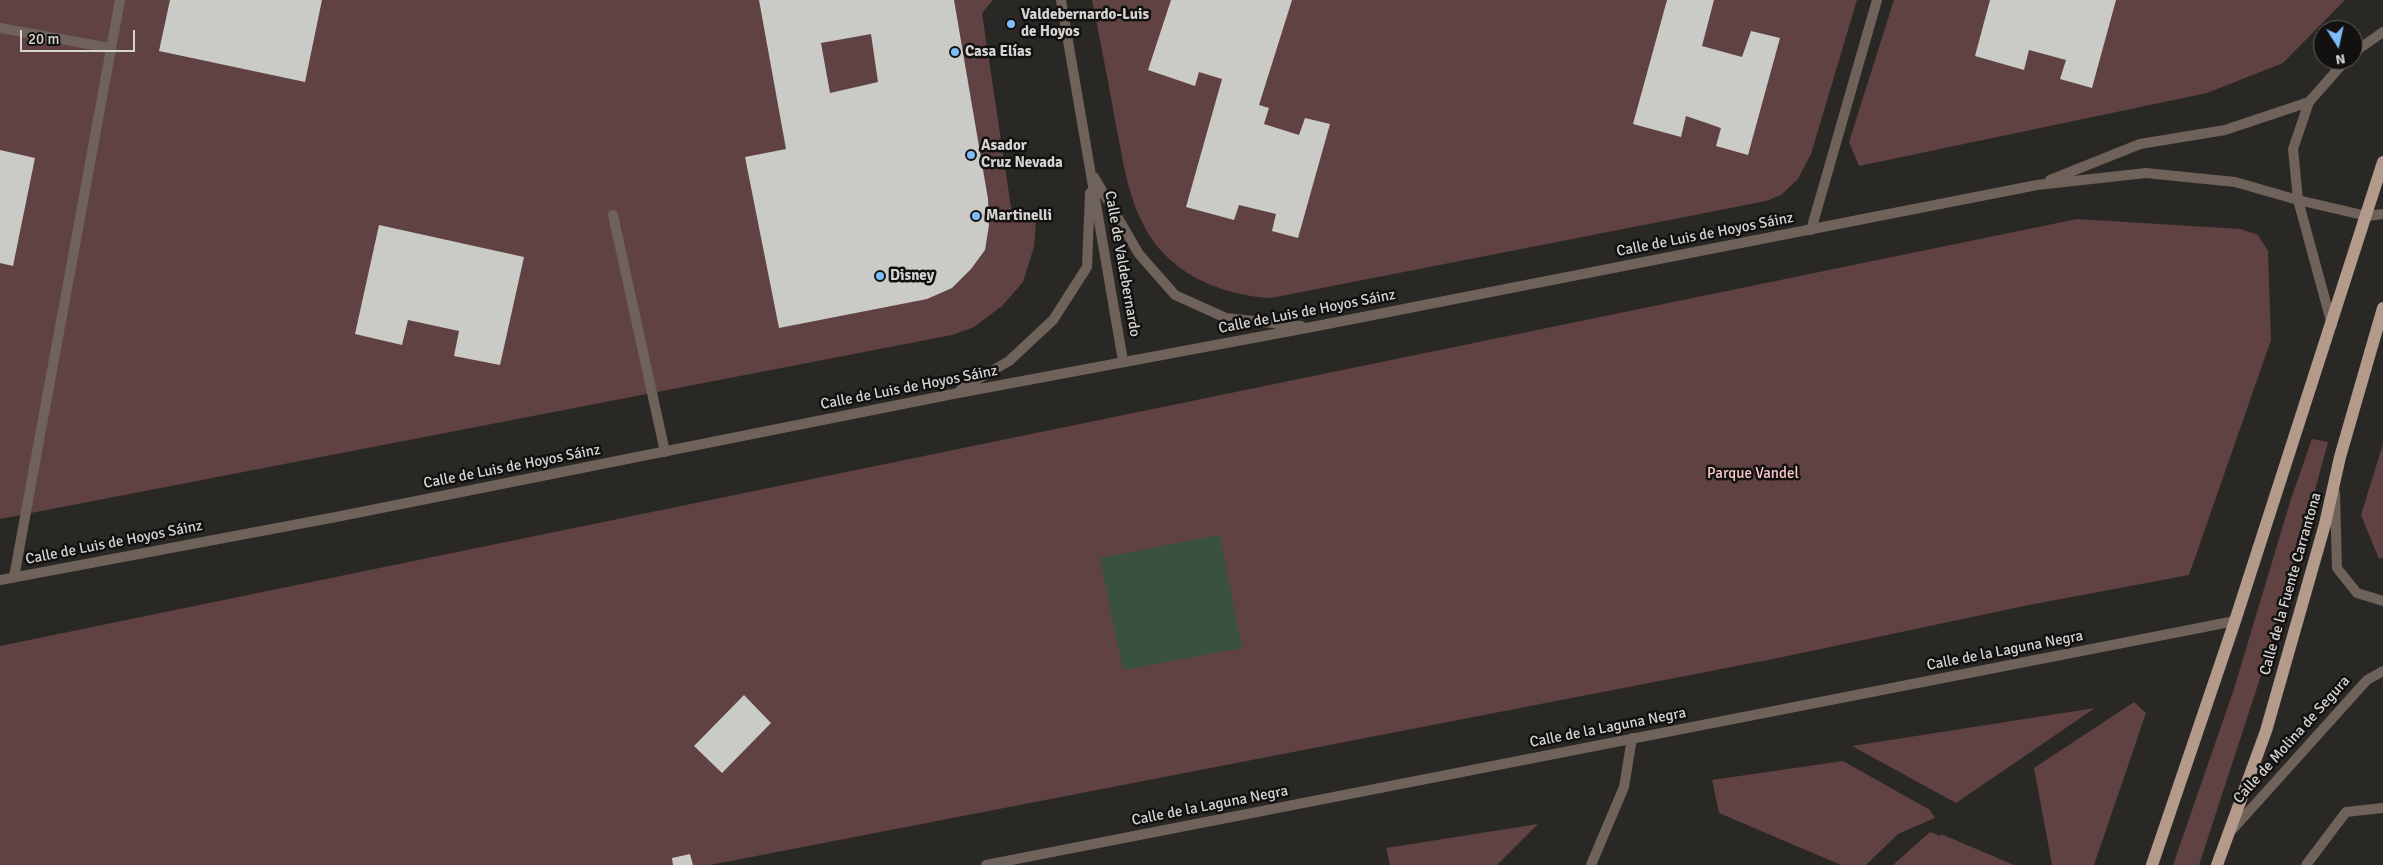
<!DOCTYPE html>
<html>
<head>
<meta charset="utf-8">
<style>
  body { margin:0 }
  #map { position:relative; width:2383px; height:865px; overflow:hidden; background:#2a2825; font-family:Signika,sans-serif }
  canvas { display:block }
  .north { position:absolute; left:2313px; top:20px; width:50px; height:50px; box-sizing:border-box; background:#121110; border:1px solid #605f5e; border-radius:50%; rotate:170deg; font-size:14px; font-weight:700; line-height:20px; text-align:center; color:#d5d4d2 }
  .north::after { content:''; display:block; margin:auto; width:18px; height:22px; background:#7fbdfa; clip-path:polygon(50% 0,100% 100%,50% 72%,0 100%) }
  .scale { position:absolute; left:20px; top:30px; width:115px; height:22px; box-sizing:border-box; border:2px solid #d5d4d2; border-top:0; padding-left:6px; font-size:15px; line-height:18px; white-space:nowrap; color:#d5d4d2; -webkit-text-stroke:4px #121110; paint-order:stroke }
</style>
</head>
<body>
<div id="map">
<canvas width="2383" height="865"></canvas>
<div class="north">N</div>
<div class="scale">20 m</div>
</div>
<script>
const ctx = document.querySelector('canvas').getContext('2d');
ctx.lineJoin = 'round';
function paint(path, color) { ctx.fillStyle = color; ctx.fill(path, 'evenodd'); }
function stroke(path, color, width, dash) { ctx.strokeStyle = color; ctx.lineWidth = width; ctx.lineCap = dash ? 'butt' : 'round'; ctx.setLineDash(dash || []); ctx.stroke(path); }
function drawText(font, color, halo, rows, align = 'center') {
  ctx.font = font + ' Signika,sans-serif'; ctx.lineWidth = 5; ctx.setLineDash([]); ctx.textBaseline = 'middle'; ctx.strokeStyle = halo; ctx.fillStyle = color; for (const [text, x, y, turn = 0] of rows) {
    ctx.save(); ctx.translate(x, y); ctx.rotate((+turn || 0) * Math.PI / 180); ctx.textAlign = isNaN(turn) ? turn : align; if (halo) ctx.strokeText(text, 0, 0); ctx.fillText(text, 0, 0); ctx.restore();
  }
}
const green = new Path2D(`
  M 0,0 L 993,0 L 982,13 L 1013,221 L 1036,222 L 1034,247 L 1023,282 L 1002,306 L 974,327 L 952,335 L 0,519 Z
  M 1092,0 L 1857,0 L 1811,154 L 1798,179 L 1781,195 L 1766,201 L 1271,298 C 1217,295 1164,271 1141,220 C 1126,189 1122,154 1115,120 C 1108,80 1100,40 1092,0 Z
  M 1894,0 L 2345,0 L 2283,63 L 2207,93 L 1859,166 L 1849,142 Z
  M 2077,219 L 2240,229 L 2258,235 L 2268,251 L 2271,340 L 2189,575 L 2029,605 L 1778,658 L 710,865 L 0,865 L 0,646 Z
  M 2312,439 L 2328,442 L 2284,605 L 2199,865 L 2173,865 L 2234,689 L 2290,502 Z
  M 2383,444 L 2383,558 L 2379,559 L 2361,515 Z
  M 2134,702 L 2146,713 L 2094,865 L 2052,865 L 2034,768 Z
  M 2095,708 L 1956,803 L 1852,746 Z
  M 1843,761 L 1930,810 L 1935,818 L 1898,834 L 1866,865 L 1841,865 L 1719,813 L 1712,780 Z
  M 1538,824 L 1497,865 L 1390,865 L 1386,848 Z
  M 1930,832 L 1940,836 L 1941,834 L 2014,865 L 1893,865 Z`);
const water = new Path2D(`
  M 1220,535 L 1242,648 L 1123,670 L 1100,558 Z`);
const building = new Path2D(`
  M 170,0 L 322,0 L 305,82 L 159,51 Z
  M 759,0 L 954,0 L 988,199 L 989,225 L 985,250 L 971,269 L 952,288 L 927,299 L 779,328 L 745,157 L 786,149 ZM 871,34 L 878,82 L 830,93 L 821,43 Z
  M 1171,0 L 1292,0 L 1259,105 L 1269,108 L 1264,124 L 1299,135 L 1305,118 L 1330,124 L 1298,238 L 1272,231 L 1276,214 L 1239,205 L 1234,220 L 1186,207 L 1222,79 L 1199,72 L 1195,86 L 1148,70 Z
  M 1667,0 L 1714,0 L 1702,46 L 1742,57 L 1751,31 L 1780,38 L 1748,155 L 1716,146 L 1721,128 L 1686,116 L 1681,137 L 1633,124 Z
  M 1990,0 L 2116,0 L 2092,88 L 2060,79 L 2066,60 L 2029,50 L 2024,70 L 1975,56 Z
  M 0,150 L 35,158 L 13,266 L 0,263 Z
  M 379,225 L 524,257 L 500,365 L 454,356 L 459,331 L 408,320 L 402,345 L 355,334 Z
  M 744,695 L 771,723 L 722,773 L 694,746 Z
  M 690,854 L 693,865 L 673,865 L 672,858 Z`);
const service = new Path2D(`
  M 0,28 L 110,48
  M 1811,230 L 1877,0
  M 14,577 L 120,0
  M 2306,865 L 2346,812 L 2383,808`);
const minor = new Path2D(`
  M 1061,0 L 1123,361
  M 1094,177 L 1139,254 L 1175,295 L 1226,318 L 1301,326
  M 2050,180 L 2140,144 L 2225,130 L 2309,102
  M 613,215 L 665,452
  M 961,389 L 1009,361 L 1053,320 L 1087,267 L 1090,193
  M 2335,493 L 2337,568 L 2357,593 L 2383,601
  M 0,580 L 336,517 L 953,394 L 1312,327 L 2037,185 L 2146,173 L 2235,182 L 2298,200
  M 2232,830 L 2367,680 L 2383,671
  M 986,865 L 2235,621
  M 1591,865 L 1624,787 L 1632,738`);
const tertiary = new Path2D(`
  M 2353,53 L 2383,32
  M 2298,200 L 2367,216 L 2383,214
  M 2332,325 L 2298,200 L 2293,149 L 2309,102 L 2346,60`);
const primary = new Path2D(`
  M 2152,865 L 2235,621 L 2383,162
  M 2217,865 L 2266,731 L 2325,524 L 2340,457 L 2383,308`);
const markers = [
  [1011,24,5,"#7fbdfa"],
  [955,52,5,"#7fbdfa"],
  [971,155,5,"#7fbdfa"],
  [976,216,5,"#7fbdfa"],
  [880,276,5,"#7fbdfa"]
];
const poiNames = [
  ["Valdebernardo-Luis",1021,15],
  ["de Hoyos",1021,32],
  ["Casa Elías",965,52],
  ["Asador",981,146],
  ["Cruz Nevada",981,163],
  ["Martinelli",986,216],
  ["Disney",890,276]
];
const streetNames = [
  ["Calle de Luis de Hoyos Sáinz",1705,235,-11],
  ["Calle de Valdebernardo",1122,264,80],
  ["Calle de Luis de Hoyos Sáinz",1307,312,-11],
  ["Calle de Luis de Hoyos Sáinz",909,388,-11],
  ["Calle de Luis de Hoyos Sáinz",512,467,-11],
  ["Calle de Luis de Hoyos Sáinz",114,543,-11],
  ["Calle de la Fuente Carrantona",2291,584,-74],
  ["Calle de la Laguna Negra",2005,651,-11],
  ["Calle de la Laguna Negra",1608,728,-11],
  ["Calle de Molina de Segura",2292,740,-48],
  ["Calle de la Laguna Negra",1210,806,-11]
];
const parkNames = [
  ["Parque Vandel",1753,474]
];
paint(green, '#604242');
paint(water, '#39523f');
paint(building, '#cacbc6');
stroke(service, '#6e625a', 10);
stroke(minor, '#6e625a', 10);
stroke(tertiary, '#6e625a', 10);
stroke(primary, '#b49a8b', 12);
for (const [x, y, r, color] of markers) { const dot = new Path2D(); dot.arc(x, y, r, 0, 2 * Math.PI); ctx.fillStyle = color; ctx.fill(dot); stroke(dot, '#121110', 2); }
drawText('bold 15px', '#d5d4d2', '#121110', poiNames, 'left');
drawText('15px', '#d5d4d2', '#121110', streetNames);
drawText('15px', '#fbc8c7', '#121110', parkNames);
</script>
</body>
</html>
